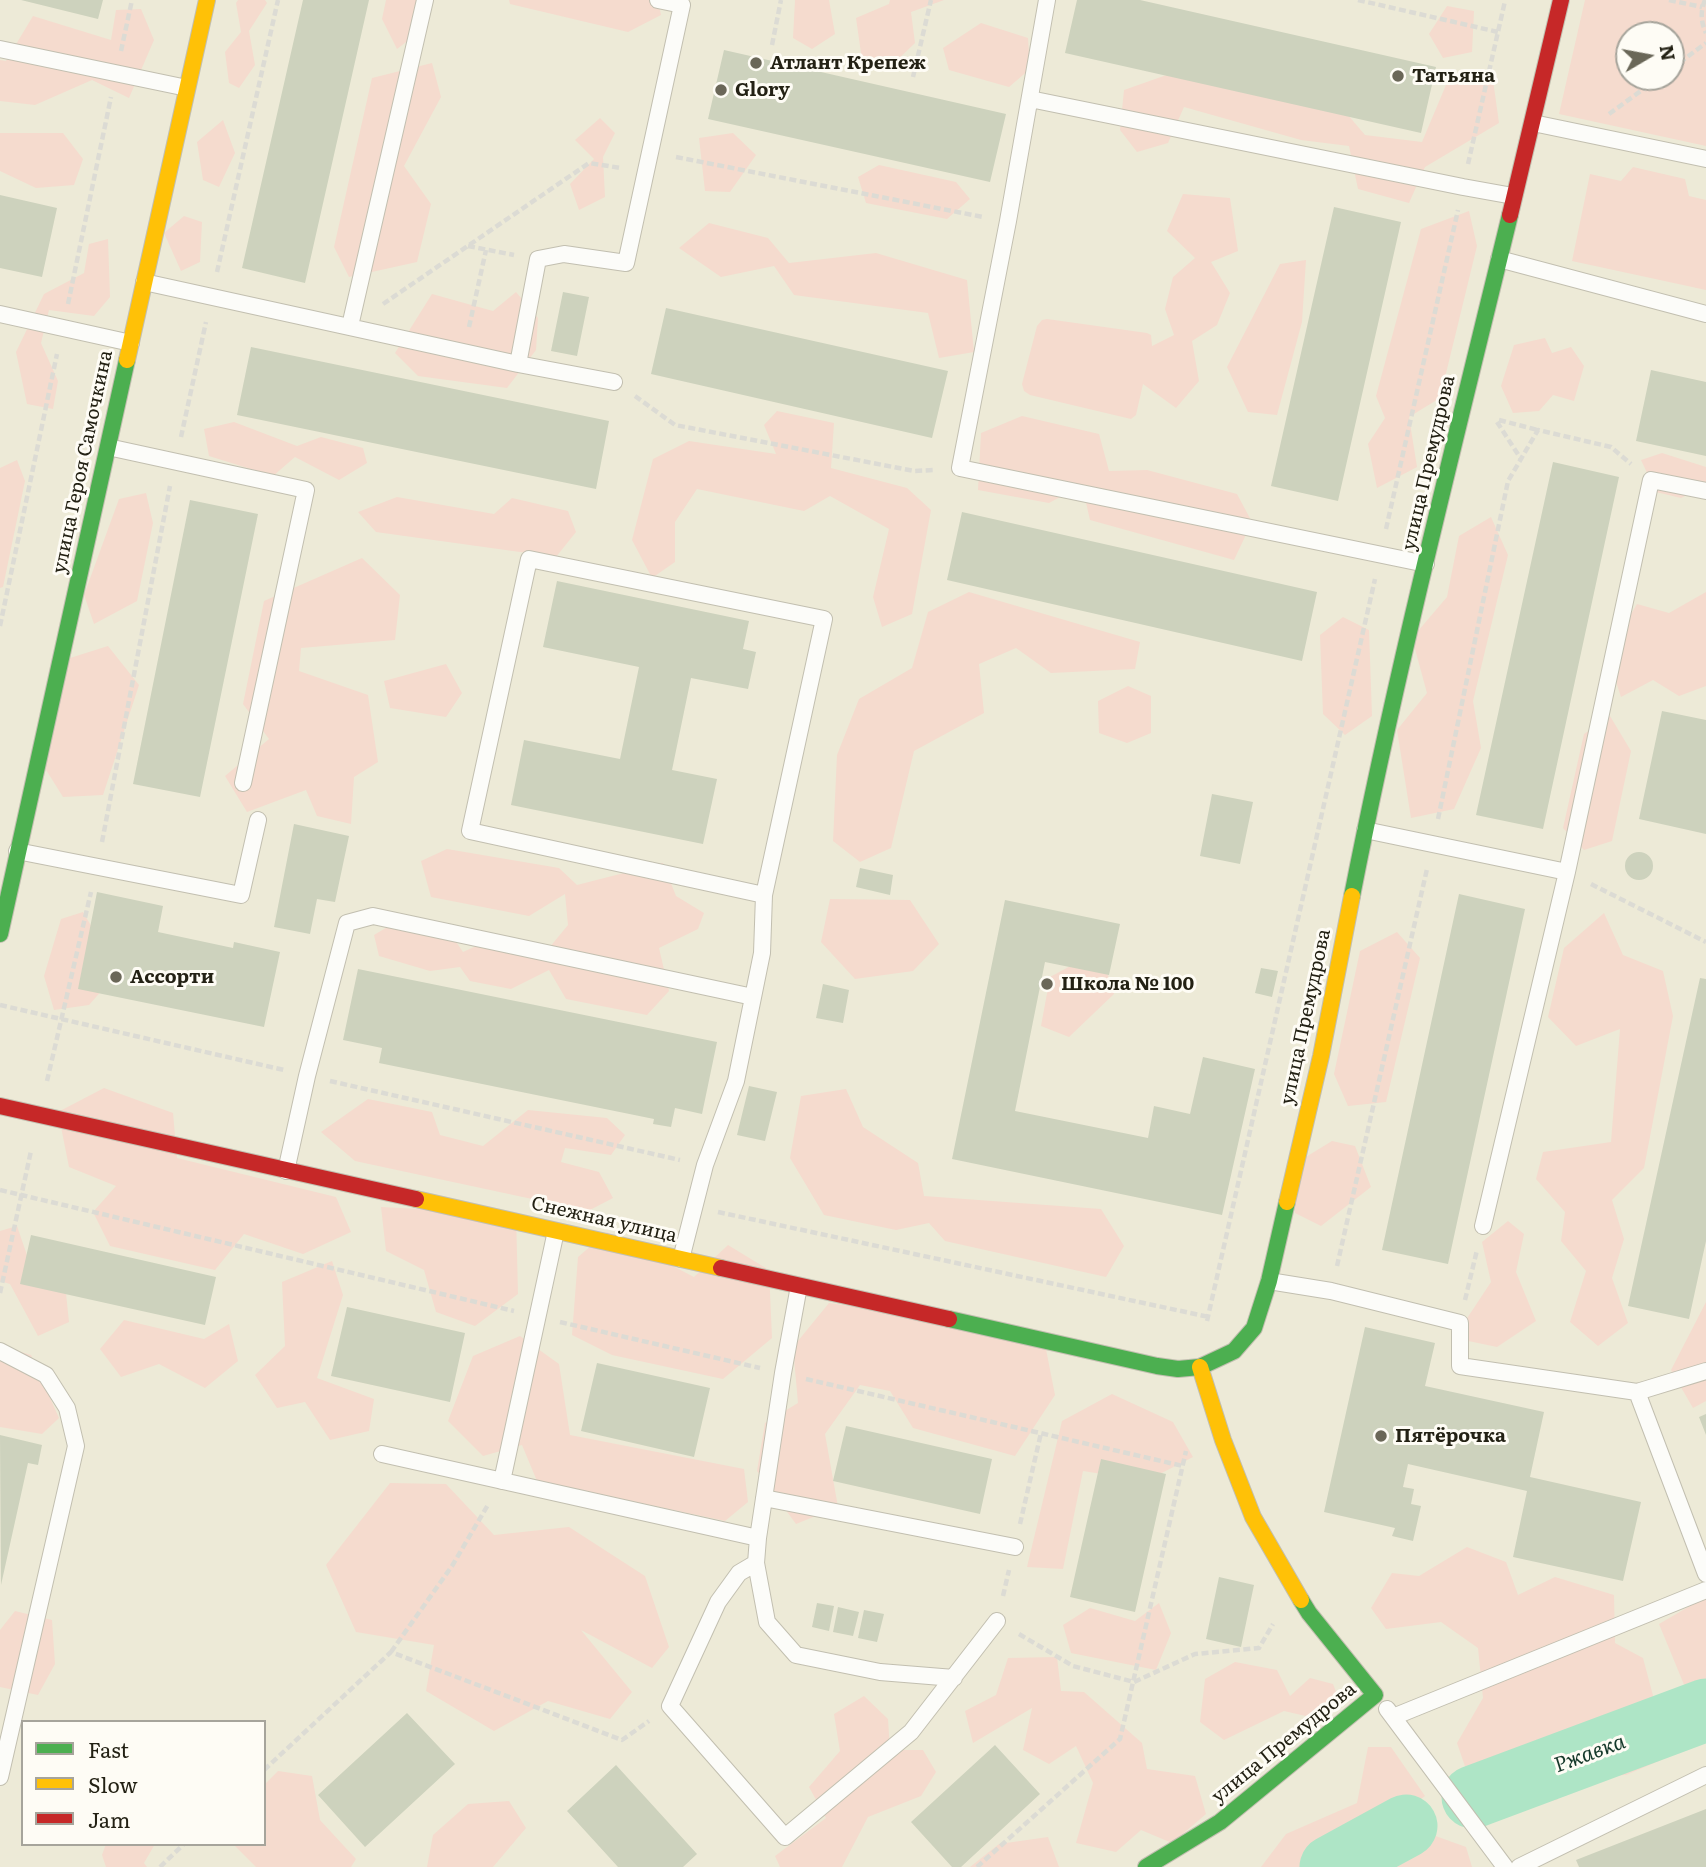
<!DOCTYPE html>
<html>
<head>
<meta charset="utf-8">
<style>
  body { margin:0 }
  #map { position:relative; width:1706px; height:1867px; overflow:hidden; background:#edead7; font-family:Literata,serif }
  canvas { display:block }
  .legend { position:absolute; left:21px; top:1720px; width:245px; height:126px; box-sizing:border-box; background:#fefcf5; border:2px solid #a6a49b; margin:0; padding:9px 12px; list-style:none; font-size:21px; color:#232114 }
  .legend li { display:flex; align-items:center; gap:14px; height:35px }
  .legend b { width:35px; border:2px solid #a6a49b }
  .north { position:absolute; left:1615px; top:21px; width:70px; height:70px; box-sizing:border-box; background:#fefcf5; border:2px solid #a6a49b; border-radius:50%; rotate:80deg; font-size:19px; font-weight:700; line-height:28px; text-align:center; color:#232114 }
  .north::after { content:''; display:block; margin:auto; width:24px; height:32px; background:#6a6758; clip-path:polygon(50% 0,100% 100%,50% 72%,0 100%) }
</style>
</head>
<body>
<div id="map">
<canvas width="1706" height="1867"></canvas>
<ul class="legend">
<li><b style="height:9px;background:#4caf50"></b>Fast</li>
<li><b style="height:9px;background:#ffc107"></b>Slow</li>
<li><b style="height:9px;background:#c62828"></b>Jam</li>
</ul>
<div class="north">N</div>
</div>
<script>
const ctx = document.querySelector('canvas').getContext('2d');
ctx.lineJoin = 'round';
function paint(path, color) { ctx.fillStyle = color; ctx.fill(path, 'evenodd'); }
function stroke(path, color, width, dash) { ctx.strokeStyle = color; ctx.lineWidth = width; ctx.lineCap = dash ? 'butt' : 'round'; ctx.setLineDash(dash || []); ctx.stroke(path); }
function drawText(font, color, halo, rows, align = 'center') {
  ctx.font = font + ' Literata,serif'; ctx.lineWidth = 6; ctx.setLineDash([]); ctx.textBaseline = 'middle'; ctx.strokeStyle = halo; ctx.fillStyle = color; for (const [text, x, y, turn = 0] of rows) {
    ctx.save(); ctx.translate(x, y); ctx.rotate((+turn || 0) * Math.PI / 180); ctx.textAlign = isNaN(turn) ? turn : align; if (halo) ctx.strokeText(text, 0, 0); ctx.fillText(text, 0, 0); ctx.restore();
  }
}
const green = new Path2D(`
  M 238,0 L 265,0 L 267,3 L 249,31 L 255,65 L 239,88 L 229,83 L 225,52 L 241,32 L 236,3 Z
  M 386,0 L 433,0 L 426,27 L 397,49 L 382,19 Z
  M 509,0 L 658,0 L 661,15 L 628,32 L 510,4 Z
  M 795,0 L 829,0 L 835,34 L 812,49 L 793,38 Z
  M 890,0 L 944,0 L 911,12 L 915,43 L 888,69 L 862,60 L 856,18 L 889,4 Z
  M 1585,0 L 1706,0 L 1706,146 L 1559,114 ZM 1671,35 L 1671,77 L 1629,77 L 1629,35 Z
  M 1447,6 L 1474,11 L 1472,52 L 1443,58 L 1429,34 Z
  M 141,9 L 154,40 L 129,98 L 92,80 L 35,105 L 0,101 L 0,60 L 6,61 L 33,16 L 111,40 L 116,10 Z
  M 981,23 L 1028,38 L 1030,69 L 1009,87 L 949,70 L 943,48 Z
  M 432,63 L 441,97 L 404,166 L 431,204 L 417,262 L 349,277 L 334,247 L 372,78 Z
  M 1175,72 L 1342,108 L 1365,135 L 1422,142 L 1446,85 L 1493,80 L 1499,123 L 1425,167 L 1409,203 L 1358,189 L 1349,146 L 1301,140 L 1184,107 L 1168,143 L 1137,152 L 1120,130 L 1124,90 Z
  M 600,118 L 615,133 L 603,157 L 605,197 L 579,210 L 570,184 L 594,159 L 575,140 Z
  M 223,120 L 235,153 L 219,187 L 203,180 L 197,142 Z
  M 0,133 L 63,133 L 83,159 L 74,185 L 36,188 L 0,171 Z
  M 733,133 L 756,155 L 730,192 L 705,191 L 699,138 Z
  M 879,165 L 956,182 L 970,199 L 947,219 L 866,203 L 858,177 Z
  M 1633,167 L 1685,179 L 1689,196 L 1706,200 L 1706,290 L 1572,261 L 1590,174 L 1621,181 Z
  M 1183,194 L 1230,198 L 1238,251 L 1211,262 L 1230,293 L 1217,325 L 1192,341 L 1199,381 L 1176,408 L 1143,384 L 1136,415 L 1131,419 L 1030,395 L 1024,391 L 1022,384 L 1037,326 L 1042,320 L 1047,319 L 1147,333 L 1151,335 L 1152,346 L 1174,335 L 1165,309 L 1173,277 L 1195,258 L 1167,231 Z
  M 1469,211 L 1477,246 L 1440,398 L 1409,417 L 1417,467 L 1377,488 L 1368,444 L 1385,418 L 1376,396 L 1421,229 Z
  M 184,216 L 202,222 L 200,262 L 181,271 L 164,233 Z
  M 709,223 L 768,238 L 789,263 L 876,253 L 967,280 L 974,352 L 939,358 L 928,313 L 794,295 L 774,266 L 721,277 L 679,248 Z
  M 108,239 L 110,297 L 94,316 L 49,310 L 41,343 L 58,381 L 53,409 L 27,404 L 16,352 L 44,294 L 84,273 L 89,244 Z
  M 1306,260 L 1302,322 L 1277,415 L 1248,412 L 1227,367 L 1280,264 Z
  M 516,292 L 538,318 L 536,350 L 507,388 L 418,376 L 395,353 L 432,294 L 493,311 Z
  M 1545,338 L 1552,353 L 1571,347 L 1584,366 L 1574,401 L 1553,395 L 1539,411 L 1513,413 L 1501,386 L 1514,345 Z
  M 777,411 L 834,423 L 831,468 L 907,488 L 931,510 L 912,614 L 882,627 L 873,597 L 889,529 L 830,496 L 804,511 L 697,489 L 675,522 L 675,562 L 652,578 L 632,540 L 653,459 L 689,441 L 776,454 L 764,425 Z
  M 1022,416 L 1099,434 L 1109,471 L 1147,470 L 1237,494 L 1252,522 L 1234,560 L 1090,520 L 1082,485 L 1049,503 L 978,490 L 981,433 Z
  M 234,422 L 297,446 L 321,437 L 363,448 L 367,463 L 339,480 L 295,457 L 273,476 L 209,456 L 204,429 Z
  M 1662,453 L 1706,467 L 1706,486 L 1681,498 L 1656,492 L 1641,460 Z
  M 17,460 L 25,481 L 3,587 L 0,588 L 0,468 Z
  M 146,493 L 153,523 L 137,601 L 94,624 L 84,595 L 119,499 Z
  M 397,497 L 494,514 L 512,498 L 568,511 L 576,532 L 556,557 L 376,532 L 358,512 Z
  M 1491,517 L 1508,555 L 1473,701 L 1481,748 L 1454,809 L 1411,818 L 1397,730 L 1427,693 L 1412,638 L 1447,597 L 1459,536 Z
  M 362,558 L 400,595 L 395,640 L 301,648 L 299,671 L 368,695 L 378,762 L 354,777 L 351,824 L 317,816 L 306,790 L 247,812 L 225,776 L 269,739 L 243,704 L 264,601 Z
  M 969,592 L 1140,642 L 1135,669 L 1051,673 L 1016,648 L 979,664 L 984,713 L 914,751 L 891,848 L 860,862 L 833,841 L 837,755 L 859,699 L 912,668 L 928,612 Z
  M 1706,592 L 1706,686 L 1679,696 L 1653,680 L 1621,697 L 1607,654 L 1637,604 L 1669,613 Z
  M 1343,617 L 1369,630 L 1372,716 L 1345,735 L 1323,714 L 1320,635 Z
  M 108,646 L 139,685 L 103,795 L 63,797 L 43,765 L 70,658 Z
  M 446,664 L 462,693 L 446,717 L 390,708 L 384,681 Z
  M 1128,686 L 1151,696 L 1151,733 L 1127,743 L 1099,733 L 1098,701 Z
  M 1610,716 L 1631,751 L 1612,841 L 1584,850 L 1563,828 L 1584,734 Z
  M 447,849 L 559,868 L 577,885 L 663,863 L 676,896 L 704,913 L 698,929 L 659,948 L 669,991 L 647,1015 L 566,999 L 549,970 L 511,989 L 470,981 L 460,967 L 430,971 L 379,956 L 374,935 L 404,917 L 446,927 L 463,952 L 494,938 L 549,948 L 568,925 L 565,894 L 529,916 L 431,897 L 421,861 Z
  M 830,899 L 910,900 L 939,944 L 913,971 L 855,979 L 821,942 Z
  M 83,912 L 97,936 L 104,988 L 89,1005 L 54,1010 L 44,976 L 61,919 Z
  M 1604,913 L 1623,955 L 1663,971 L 1673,1016 L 1644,1168 L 1612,1200 L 1624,1239 L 1612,1278 L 1628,1323 L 1598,1346 L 1570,1322 L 1586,1271 L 1561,1241 L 1565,1212 L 1536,1179 L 1543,1152 L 1611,1142 L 1620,1029 L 1576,1046 L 1548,1017 L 1564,948 Z
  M 1397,932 L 1420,958 L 1386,1102 L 1348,1106 L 1334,1074 L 1360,951 Z
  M 1100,950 L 1114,994 L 1069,1037 L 1041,1026 L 1050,977 Z
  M 104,1088 L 173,1113 L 177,1158 L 336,1197 L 351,1232 L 303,1254 L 244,1234 L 215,1270 L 110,1246 L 93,1212 L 116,1186 L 69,1167 L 58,1112 Z
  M 846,1089 L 863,1127 L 918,1163 L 924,1196 L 1101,1209 L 1124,1246 L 1106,1277 L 945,1241 L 929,1223 L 896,1230 L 824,1215 L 790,1158 L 801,1096 Z
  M 368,1099 L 432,1112 L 440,1135 L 483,1146 L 528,1110 L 607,1118 L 625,1135 L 611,1155 L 565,1148 L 561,1162 L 599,1172 L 613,1198 L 588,1211 L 355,1161 L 321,1132 Z
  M 1332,1141 L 1355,1146 L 1371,1187 L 1321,1226 L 1295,1213 L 1291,1166 Z
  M 381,1207 L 516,1214 L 518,1294 L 475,1326 L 436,1312 L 424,1270 L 386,1251 Z
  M 1508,1221 L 1524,1234 L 1516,1272 L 1536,1321 L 1497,1347 L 1454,1338 L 1491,1282 L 1482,1242 Z
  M 17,1226 L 31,1267 L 63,1265 L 69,1322 L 38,1336 L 10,1284 L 0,1281 L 0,1231 Z
  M 607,1232 L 694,1277 L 728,1245 L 769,1270 L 772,1338 L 723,1379 L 612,1355 L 572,1335 L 578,1257 Z
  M 332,1261 L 343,1295 L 317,1378 L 374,1399 L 369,1431 L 330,1440 L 305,1402 L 277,1408 L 255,1375 L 285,1346 L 282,1282 Z
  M 1706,1302 L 1706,1401 L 1693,1408 L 1671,1370 Z
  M 829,1303 L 1043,1334 L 1055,1395 L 1015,1456 L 913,1428 L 890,1391 L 860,1385 L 825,1434 L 838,1507 L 796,1524 L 757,1471 L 765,1423 L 798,1403 L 793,1347 Z
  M 124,1320 L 204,1339 L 229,1324 L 238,1361 L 205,1388 L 159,1364 L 121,1377 L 100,1349 Z
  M 520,1336 L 559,1364 L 570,1435 L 744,1469 L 748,1502 L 725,1521 L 537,1481 L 522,1445 L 483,1456 L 448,1421 L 473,1356 Z
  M 11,1349 L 31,1355 L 59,1418 L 42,1434 L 0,1427 L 0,1362 Z
  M 1112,1394 L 1173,1422 L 1193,1457 L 1146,1481 L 1083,1471 L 1063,1569 L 1027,1567 L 1062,1421 Z
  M 390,1483 L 446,1484 L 494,1535 L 569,1527 L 645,1576 L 669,1647 L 652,1668 L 581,1630 L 632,1692 L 610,1719 L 548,1701 L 494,1731 L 426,1691 L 434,1645 L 356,1632 L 326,1565 Z
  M 1467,1547 L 1506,1562 L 1518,1595 L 1555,1577 L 1614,1595 L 1615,1643 L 1643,1658 L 1655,1703 L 1685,1687 L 1659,1624 L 1702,1599 L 1706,1599 L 1706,1700 L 1696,1704 L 1687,1749 L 1626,1775 L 1578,1777 L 1557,1800 L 1498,1808 L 1472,1787 L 1457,1743 L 1483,1698 L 1478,1648 L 1441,1622 L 1386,1629 L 1371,1608 L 1392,1573 L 1419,1576 Z
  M 1159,1603 L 1171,1633 L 1156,1670 L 1071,1653 L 1063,1625 L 1090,1608 L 1135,1621 Z
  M 15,1611 L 52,1620 L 55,1664 L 38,1695 L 0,1687 L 0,1630 Z
  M 1057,1657 L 1061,1691 L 1084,1692 L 1142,1743 L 1147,1769 L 1195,1776 L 1206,1814 L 1172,1843 L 1141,1830 L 1116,1852 L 1076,1843 L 1093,1783 L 1076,1746 L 1049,1764 L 1023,1750 L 1032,1708 L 973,1743 L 965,1711 L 996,1695 L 1008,1658 Z
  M 1235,1662 L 1277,1670 L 1290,1696 L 1310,1678 L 1333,1684 L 1341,1704 L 1323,1720 L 1284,1711 L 1224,1740 L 1200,1722 L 1205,1679 Z
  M 864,1696 L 888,1719 L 890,1750 L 923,1750 L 936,1772 L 921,1796 L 868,1817 L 842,1867 L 780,1867 L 775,1856 L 826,1818 L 809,1787 L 840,1751 L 834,1714 Z
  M 1368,1747 L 1391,1747 L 1425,1796 L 1379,1832 L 1389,1853 L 1430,1834 L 1466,1847 L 1472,1867 L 1261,1867 L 1286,1834 L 1357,1803 Z
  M 278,1771 L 312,1776 L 320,1820 L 356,1859 L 351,1867 L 256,1867 L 235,1846 L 264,1844 L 264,1785 Z
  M 509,1801 L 526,1828 L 493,1867 L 427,1867 L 433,1835 L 468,1804 Z
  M 1048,1837 L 1059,1867 L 970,1867 L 999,1844 Z
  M 106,1844 L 155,1844 L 144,1863 L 147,1867 L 106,1867 L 102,1855 Z`);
const river = new Path2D(`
  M 1473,1797 L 1706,1710
  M 1331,1867 L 1406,1826`);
const building = new Path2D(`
  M 21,0 L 103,0 L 98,19 Z
  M 303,0 L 369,0 L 305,283 L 242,268 Z
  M 1077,0 L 1140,0 L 1436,67 L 1421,133 L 1065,53 Z
  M 724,50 L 1006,114 L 990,182 L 708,119 Z
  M 0,195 L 57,208 L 42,277 L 0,268 Z
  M 1334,207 L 1401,222 L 1338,501 L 1271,486 Z
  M 563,292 L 589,297 L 577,356 L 551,351 Z
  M 666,308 L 948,371 L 932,438 L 651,374 Z
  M 251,347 L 609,421 L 596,489 L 237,415 Z
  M 1651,370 L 1706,382 L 1706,456 L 1636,441 Z
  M 1553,462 L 1619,477 L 1543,829 L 1476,815 Z
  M 190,500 L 258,514 L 200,797 L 133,784 Z
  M 962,512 L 1317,592 L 1302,661 L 947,580 Z
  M 557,581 L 749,621 L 743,649 L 756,652 L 748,689 L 691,678 L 672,770 L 717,779 L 703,844 L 511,805 L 524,740 L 620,759 L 639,667 L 543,647 Z
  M 1662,711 L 1706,720 L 1706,834 L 1639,819 Z
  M 1212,794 L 1253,802 L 1240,864 L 1200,856 Z
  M 294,824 L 349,836 L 335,902 L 317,899 L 310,934 L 274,927 Z
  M1625 866a14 14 0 1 1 28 0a14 14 0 1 1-28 0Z
  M 860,868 L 893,875 L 890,895 L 856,887 Z
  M 97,892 L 163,906 L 158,932 L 233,948 L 234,942 L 280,952 L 264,1027 L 78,989 Z
  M 1459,894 L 1525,909 L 1448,1264 L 1382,1250 Z
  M 1005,900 L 1120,924 L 1109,975 L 1045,962 L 1015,1111 L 1148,1138 L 1154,1106 L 1190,1114 L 1203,1057 L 1255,1069 L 1222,1215 L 952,1159 Z
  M 1261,968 L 1278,971 L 1272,997 L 1255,993 Z
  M 358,969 L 717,1042 L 702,1114 L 675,1108 L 671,1127 L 653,1124 L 654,1119 L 379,1063 L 382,1048 L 343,1040 Z
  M 1700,978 L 1706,979 L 1706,1241 L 1689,1319 L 1628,1306 Z
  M 823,984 L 849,990 L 843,1023 L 816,1018 Z
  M 749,1086 L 777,1092 L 765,1141 L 737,1135 Z
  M 31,1235 L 216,1277 L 205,1325 L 20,1284 Z
  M 347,1307 L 465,1333 L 450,1402 L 331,1376 Z
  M 1365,1327 L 1435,1343 L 1425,1386 L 1544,1412 L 1530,1477 L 1641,1502 L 1623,1581 L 1513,1557 L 1527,1491 L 1408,1464 L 1403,1487 L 1414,1489 L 1411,1504 L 1421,1506 L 1413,1541 L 1392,1536 L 1395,1528 L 1324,1512 Z
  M 597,1363 L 710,1388 L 694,1457 L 581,1431 Z
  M 1706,1414 L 1706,1435 L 1699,1417 Z
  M 846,1426 L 992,1459 L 980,1514 L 833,1481 Z
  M 0,1435 L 42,1445 L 38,1465 L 28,1463 L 1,1585 Z
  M 1101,1459 L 1166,1474 L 1135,1612 L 1070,1597 Z
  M 1219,1577 L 1254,1585 L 1241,1647 L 1206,1639 Z
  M 817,1603 L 834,1606 L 829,1631 L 812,1627 Z
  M 838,1607 L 859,1612 L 853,1636 L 833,1632 Z
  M 864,1610 L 884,1614 L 877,1642 L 858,1638 Z
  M 407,1713 L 455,1764 L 365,1847 L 318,1795 Z
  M 995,1745 L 1040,1794 L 961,1867 L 952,1867 L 911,1822 Z
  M 616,1765 L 697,1854 L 683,1867 L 618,1867 L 567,1811 Z
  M 1706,1809 L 1706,1867 L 1579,1867 L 1576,1860 Z`);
const path = new Path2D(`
  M 1358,0 L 1498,32
  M 1669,0 L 1702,7
  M 1705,0 C 1700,12 1701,22 1706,33
  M 772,45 L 781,0
  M 121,51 L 132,0
  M 1671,69 L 1706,43
  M 913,77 L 931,0
  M 1609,114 L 1660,77
  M 676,157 L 983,217
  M 1468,164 L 1505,1
  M 468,246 L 514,255
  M 217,272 L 278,0
  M 68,304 L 111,97
  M 383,304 L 589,163 L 621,168
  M 469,327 L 486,250
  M 635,396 L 675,425 L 914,471 L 935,470
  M 1499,420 L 1538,430
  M 1497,422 L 1521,459
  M 181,437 L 206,322
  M 1386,529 L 1458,210
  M 0,626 L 57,354
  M 1438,819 L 1508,481 L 1538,430 L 1611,447 L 1631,464
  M 102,842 L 170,486
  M 1591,884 L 1706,942
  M 0,1005 L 284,1070
  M 47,1081 L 91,892
  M 330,1081 L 680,1160
  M 0,1190 L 514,1311
  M 718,1212 L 1209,1317
  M 1337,1266 L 1427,869
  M 0,1293 L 31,1151
  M 1465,1300 L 1477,1250
  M 1207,1321 L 1375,579
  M 560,1322 L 760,1368
  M 806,1379 L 1183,1466
  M 1020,1524 L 1041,1433
  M 1003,1596 L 1009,1570
  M 1019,1634 L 1073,1666 L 1134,1682 L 1195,1654 L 1259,1648 L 1273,1624
  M 391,1652 L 452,1566 L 489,1503
  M 264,1770 L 391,1652 L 622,1740 L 649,1721
  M 160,1867 L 184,1844
  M 977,1867 L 1120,1739 L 1186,1451`);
const lane = new Path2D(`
  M 1047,0 L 1008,221 L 960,468 L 1426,564
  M 0,49 L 187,88
  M 1030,99 L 1463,187 L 1513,196
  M 1533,123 L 1706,159
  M 1499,259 L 1706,314
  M 144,282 L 518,364 L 614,382
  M 0,314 L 131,343
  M 350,326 L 425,0
  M 518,364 L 538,259 L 564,254 L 626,263 L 682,5 L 658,0
  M 108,447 L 306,490 L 243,783
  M 1365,830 L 1567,872
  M 17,851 L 241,895 L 258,820
  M 286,1171 L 307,1076 L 347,923 L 373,916 L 753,997
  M 1483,1226 L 1567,872 L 1651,480 L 1706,491
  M 681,1259 L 705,1165 L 736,1081 L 762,953 L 764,895 L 824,619 L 529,559 L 470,831 L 764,895
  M 1269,1281 L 1331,1291 L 1460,1323 L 1460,1366 L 1637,1392 L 1706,1371
  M 799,1286 L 783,1373 L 758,1538 L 756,1563 L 767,1622 L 796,1655 L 880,1672 L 954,1678
  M 0,1351 L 46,1375 L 67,1408 L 76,1446 L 0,1777
  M 1637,1392 L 1706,1574
  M 382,1454 L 758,1538
  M 502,1481 L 556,1231
  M 764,1498 L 1015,1547
  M 756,1563 L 739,1573 L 718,1602 L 670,1706 L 785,1837 L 911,1732 L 997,1621
  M 1387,1709 L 1505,1867
  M 1393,1717 L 1706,1590
  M 1519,1867 L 1706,1775`);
const fast = new Path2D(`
  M 1352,896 C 1397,667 1455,441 1510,215
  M 0,934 L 127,360
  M 949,1319 L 1157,1366 L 1178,1369 L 1200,1367 L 1234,1351 L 1254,1328 L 1269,1281 L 1287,1202
  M 1146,1867 L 1220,1822 L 1375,1695 L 1309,1613 L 1301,1600`);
const slow = new Path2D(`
  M 127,360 L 207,0
  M 416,1199 L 721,1268
  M 1287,1202 L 1321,1056 L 1352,896
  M 1200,1367 L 1223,1440 L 1253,1517 L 1301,1600`);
const jam = new Path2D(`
  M 1510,215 L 1561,0
  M 0,1106 L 416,1199
  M 721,1268 L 949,1319`);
const markers = [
  [756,63,7,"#6a6758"],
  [1398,76,7,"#6a6758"],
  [721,90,7,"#6a6758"],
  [116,977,7,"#6a6758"],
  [1047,984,7,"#6a6758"],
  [1381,1436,7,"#6a6758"]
];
const poiNames = [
  ["Атлант Крепеж",770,63],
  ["Татьяна",1412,76],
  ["Glory",735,90],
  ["Ассорти",130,977],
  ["Школа № 100",1061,984],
  ["Пятёрочка",1395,1436]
];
const streetNames = [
  ["улица Героя Самочкина",83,462,-78],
  ["улица Премудрова",1429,463,-77],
  ["улица Премудрова",1306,1017,-78],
  ["Снежная улица",604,1220,13],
  ["улица Премудрова",1284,1743,-39]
];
const waterNames = [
  ["Ржавка",1590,1754,-20]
];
paint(green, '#f5dbce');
stroke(river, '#aee5c6', 63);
paint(building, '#cdd2bd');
stroke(lane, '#c2bfb0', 18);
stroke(fast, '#c2bfb0', 18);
stroke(slow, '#c2bfb0', 18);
stroke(jam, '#c2bfb0', 18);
stroke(path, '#dcdbd4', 4.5, [7, 3.5]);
stroke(lane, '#fcfcf9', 16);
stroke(fast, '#4caf50', 16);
stroke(slow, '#ffc107', 16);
stroke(jam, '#c62828', 16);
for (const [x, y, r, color] of markers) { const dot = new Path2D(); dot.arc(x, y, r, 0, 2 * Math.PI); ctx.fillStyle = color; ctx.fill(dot); stroke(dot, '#fefcf5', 2.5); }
drawText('bold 19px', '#232114', '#fefcf5', poiNames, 'left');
drawText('19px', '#232114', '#fefcf5', streetNames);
drawText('italic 21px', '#15392a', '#fefcf5', waterNames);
</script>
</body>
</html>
